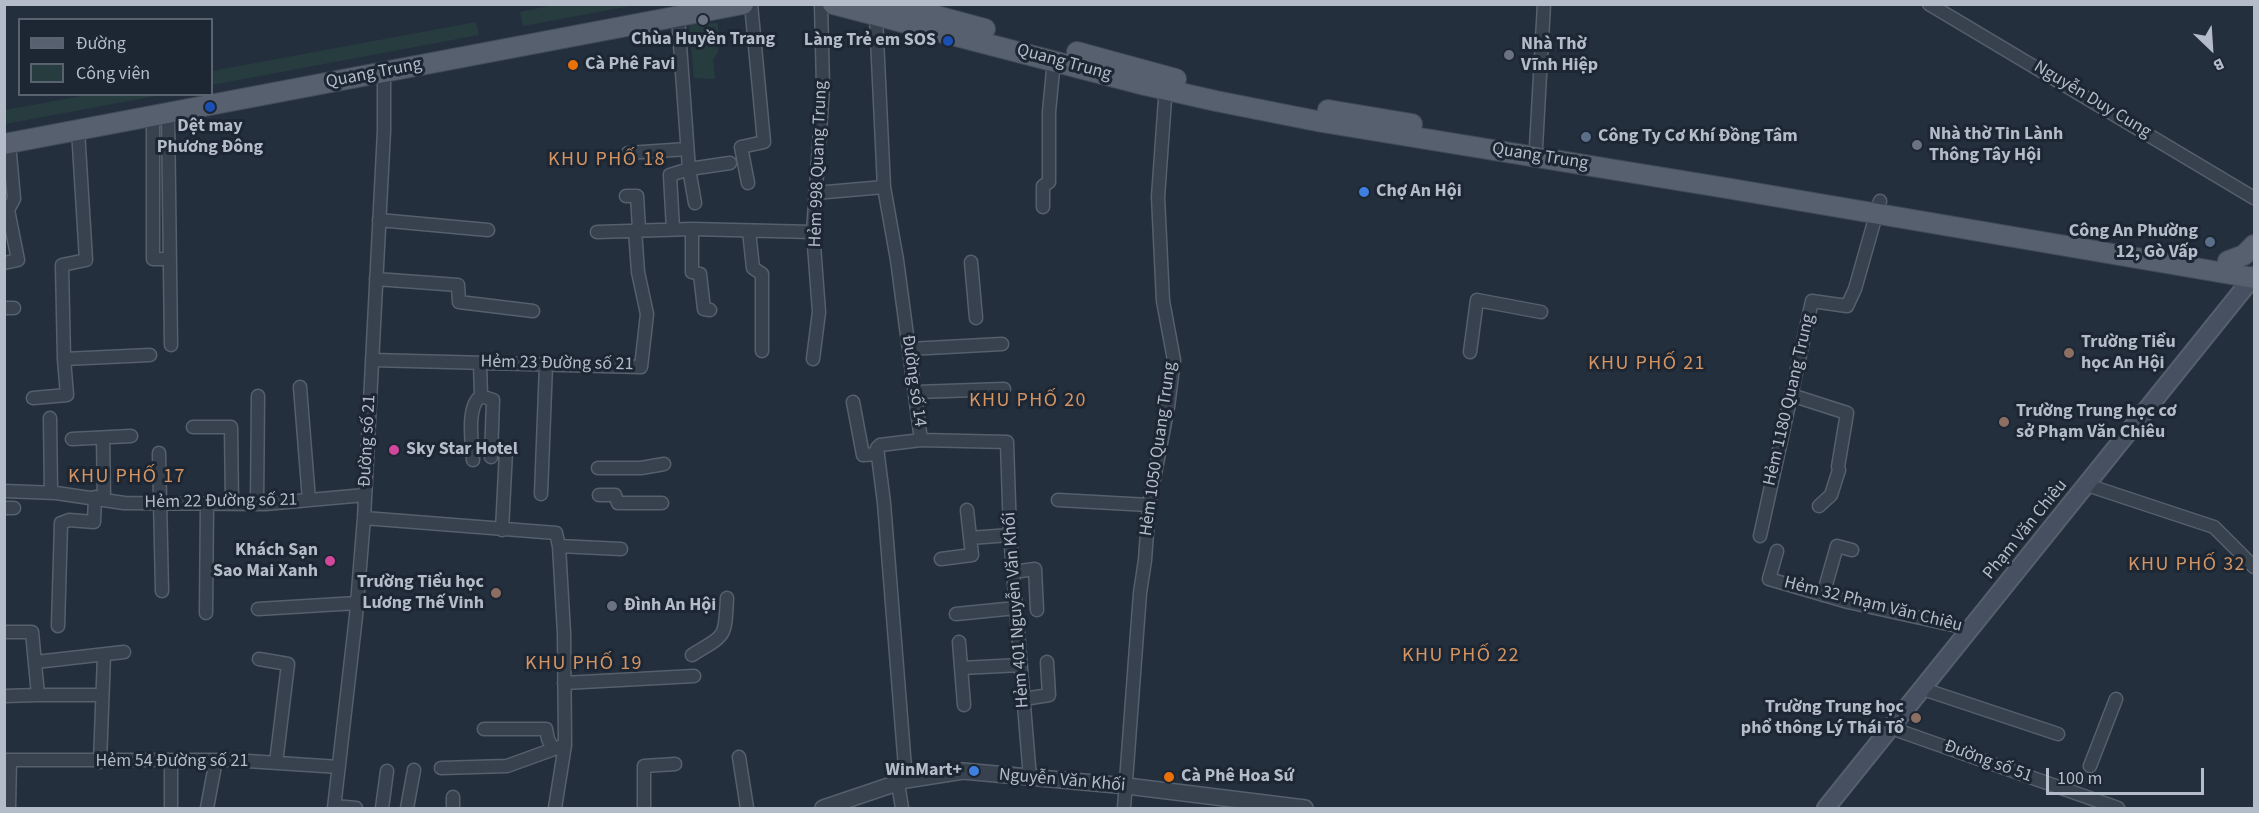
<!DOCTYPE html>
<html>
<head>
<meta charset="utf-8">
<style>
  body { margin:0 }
  #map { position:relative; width:2259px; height:813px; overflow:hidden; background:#242f3e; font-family:"Source Sans 3",sans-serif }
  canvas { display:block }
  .frame { position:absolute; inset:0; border:6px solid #b4bcc9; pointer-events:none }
  .legend { position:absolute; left:18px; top:18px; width:195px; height:78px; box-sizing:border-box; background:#1d2633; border:2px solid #59626f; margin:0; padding:8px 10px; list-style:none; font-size:18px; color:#b4bcc9 }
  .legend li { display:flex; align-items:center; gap:12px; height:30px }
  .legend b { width:30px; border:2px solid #59626f }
  .north { position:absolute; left:2181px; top:18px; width:60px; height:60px; -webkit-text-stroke:4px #1d2633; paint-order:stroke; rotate:155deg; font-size:16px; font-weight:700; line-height:24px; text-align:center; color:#b4bcc9 }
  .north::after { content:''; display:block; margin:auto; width:21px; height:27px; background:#b4bcc9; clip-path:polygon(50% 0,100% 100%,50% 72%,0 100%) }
  .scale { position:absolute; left:2046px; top:768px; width:158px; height:27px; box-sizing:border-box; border:3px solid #b4bcc9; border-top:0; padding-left:8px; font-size:18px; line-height:21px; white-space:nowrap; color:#b4bcc9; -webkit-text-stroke:4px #1d2633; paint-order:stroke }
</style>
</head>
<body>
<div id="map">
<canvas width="2259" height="813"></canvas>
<div class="frame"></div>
<ul class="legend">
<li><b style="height:8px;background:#56606e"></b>Đường</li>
<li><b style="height:16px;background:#263c3f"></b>Công viên</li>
</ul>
<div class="north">B</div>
<div class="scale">100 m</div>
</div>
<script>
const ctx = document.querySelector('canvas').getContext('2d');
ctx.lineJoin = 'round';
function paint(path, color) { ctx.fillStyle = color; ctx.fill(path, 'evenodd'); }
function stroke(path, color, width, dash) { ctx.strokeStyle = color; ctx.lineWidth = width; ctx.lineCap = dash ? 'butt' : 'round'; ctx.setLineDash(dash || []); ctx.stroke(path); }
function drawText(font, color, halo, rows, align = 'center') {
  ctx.font = font + ' "Source Sans 3",sans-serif'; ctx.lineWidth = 6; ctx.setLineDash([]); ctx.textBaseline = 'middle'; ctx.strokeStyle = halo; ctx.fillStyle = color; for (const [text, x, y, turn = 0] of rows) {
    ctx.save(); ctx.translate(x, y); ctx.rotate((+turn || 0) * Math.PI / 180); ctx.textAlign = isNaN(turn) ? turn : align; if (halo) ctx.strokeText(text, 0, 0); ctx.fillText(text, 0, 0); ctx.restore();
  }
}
const green = new Path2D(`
  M 558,4 L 636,4 L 636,5 L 523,26 L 520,12 Z
  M 476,22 L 479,35 L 212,85 L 212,71 Z
  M 718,23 L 718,53 L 713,59 L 715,79 L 694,78 L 689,24 Z
  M 87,95 L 161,95 L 5,124 L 5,110 Z`);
const minor = new Path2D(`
  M 1929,4 L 2254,198
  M 678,17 L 689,169 L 695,203
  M 876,17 L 884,187 L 897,260 L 921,440 L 880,445 L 877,448 L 884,503 L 906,780
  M 168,113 L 171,345
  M 153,116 L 153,259 L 170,259
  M 1536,147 L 1544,4
  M 628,153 L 687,149
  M 748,183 L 741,147 L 764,142 L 751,4
  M 815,193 L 884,187
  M 626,196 L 637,196 L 639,229
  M 1043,207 L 1043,186 L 1049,182 L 1049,112 L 1054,60
  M 379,220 L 488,230
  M 673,229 L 670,175 L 689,169 L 730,163
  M 692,229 L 692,272 L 700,274 L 704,309 L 710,310
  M 749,231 L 753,268 L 762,274 L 762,351
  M 597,232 L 692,229 L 813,232
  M 971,262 L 976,318
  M 4,263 L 18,260 L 8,210 L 14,199 L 9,143
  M 376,279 L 458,285 L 459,302 L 533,311
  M 4,308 L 14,308
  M 909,349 L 1002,344
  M 1470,352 L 1477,300 L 1541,312
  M 64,359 L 150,355
  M 813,359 L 819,312 L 813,232 L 823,87 L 821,4
  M 372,360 L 641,367 L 647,314 L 638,272 L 635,230
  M 300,387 L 309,500
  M 916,392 L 1004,389
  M 1791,395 L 1847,413 L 1838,467
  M 481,396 L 493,400 L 491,457
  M 33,398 L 67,395 L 64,359 L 62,265 L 86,260 L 78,130
  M 853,402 L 863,455 L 878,454
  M 50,418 L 51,492
  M 193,427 L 231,427 L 232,504
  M 103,438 L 104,499
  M 72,439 L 131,436
  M 921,440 L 1007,442 L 1010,535 L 1030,778
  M 159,453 L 162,591
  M 473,460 C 472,443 466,406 481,396 L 480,363
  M 598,468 L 641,468 L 664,464
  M 2087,485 L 2214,527 L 2254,567
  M 4,491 L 56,493 L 124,503 L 265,504 L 365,495
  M 541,494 L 546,365
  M 599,495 L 615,495 L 618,503 L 662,503
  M 1058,500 L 1149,505
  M 257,504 L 258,396
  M 1819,506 L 1831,495 L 1839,470
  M 4,508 L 14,508
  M 364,518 L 556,533 L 559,546 L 564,633 L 565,745 L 555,808
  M 502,530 L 506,451
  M 1760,536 L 1812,301 L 1847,306 L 1855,289 L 1880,201
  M 970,538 L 1010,535
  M 559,546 L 621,549
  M 1777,551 L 1769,579 L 1848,602 L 1971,629
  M 941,559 L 972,555 L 967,510
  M 1013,572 L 1035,569 L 1037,610
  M 1823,595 L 1837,546 L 1852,550
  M 258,609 L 357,603
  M 206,613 L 207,504
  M 956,614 L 1016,608
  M 58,626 L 61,523 L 69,520 L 94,522 L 95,497
  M 4,632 L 32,632 L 38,695 L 4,696
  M 959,642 L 964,705
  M 692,655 C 726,634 725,639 727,598
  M 259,659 L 288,664 L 276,763
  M 36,662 L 124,652
  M 961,668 L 1021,665
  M 564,683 L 694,676
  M 1923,689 L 2058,734
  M 38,695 L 102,695
  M 1024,699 L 1049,695 L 1047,662
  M 1891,728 L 2118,808
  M 484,729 L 546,729 L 548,739 L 553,749
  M 739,757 L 747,808
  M 4,760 L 232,760 L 339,767
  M 100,762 L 104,655
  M 2090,766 L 2116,699
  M 441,768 L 507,766 L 565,745
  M 898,783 L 902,808
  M 453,797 L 453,808
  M 335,806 L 356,808
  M 9,808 L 10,760
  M 171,808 L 171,760
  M 207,808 L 216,760
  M 334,808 L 356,616 L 364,518 L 384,131 L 384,72
  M 382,808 L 387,771
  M 407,808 L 414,770
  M 644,808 L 644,766 L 675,764
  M 1124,808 L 1140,593 L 1145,560 L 1149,505 L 1168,407 L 1174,360 L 1163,301 L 1158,197 L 1166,85`);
const tertiary = new Path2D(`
  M 823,808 L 906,780 L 963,771 L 1127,786 L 1305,808`);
const secondary = new Path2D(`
  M 1826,808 L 2254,276`);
const primary = new Path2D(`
  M 833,4 L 1145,85 L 1216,101 L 1322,122 L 1732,189 L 2254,278
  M 892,4 L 985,29
  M 1077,52 L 1176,79
  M 1328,110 L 1412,124
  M 4,144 L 743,4
  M 2228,261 L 2244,255 L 2254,245`);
const markers = [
  [703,20,6,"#6b7280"],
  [948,41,6,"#1a4fb4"],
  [1509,55,6,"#6b7280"],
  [573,65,6,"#e8710a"],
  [210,107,6,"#1a4fb4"],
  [1586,137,6,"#5c6f8a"],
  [1917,145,6,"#6b7280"],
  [1364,192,6,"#3f7fe0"],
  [2210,242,6,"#5c6f8a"],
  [2069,353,6,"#8d6e63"],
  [2004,422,6,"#8d6e63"],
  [394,450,6,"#d1479c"],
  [330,561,6,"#d1479c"],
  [496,593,6,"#8d6e63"],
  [612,606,6,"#6b7280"],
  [1916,718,6,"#8d6e63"],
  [974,771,6,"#3f7fe0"],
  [1169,777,6,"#e8710a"]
];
const poiNames = [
  ["Chùa Huyền Trang",703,40,"center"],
  ["Làng Trẻ em SOS",936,41,"right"],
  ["Nhà Thờ",1521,45],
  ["Vĩnh Hiệp",1521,66],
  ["Cà Phê Favi",585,65],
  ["Dệt may",210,127,"center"],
  ["Phương Đông",210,148,"center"],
  ["Nhà thờ Tin Lành",1929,135],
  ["Thông Tây Hội",1929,156],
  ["Công Ty Cơ Khí Đồng Tâm",1598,137],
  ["Chợ An Hội",1376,192],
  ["Công An Phường",2198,232,"right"],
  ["12, Gò Vấp",2198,253,"right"],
  ["Trường Tiểu",2081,343],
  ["học An Hội",2081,364],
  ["Trường Trung học cơ",2016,412],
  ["sở Phạm Văn Chiêu",2016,433],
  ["Sky Star Hotel",406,450],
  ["Khách Sạn",318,551,"right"],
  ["Sao Mai Xanh",318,572,"right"],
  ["Trường Tiểu học",484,583,"right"],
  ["Lương Thế Vinh",484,604,"right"],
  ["Đình An Hội",624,606],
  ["Trường Trung học",1904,708,"right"],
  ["phổ thông Lý Thái Tổ",1904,729,"right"],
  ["WinMart+",962,771,"right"],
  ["Cà Phê Hoa Sứ",1181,777]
];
const streetNames = [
  ["Quang Trung",1064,63,15],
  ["Quang Trung",374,74,-11],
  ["Nguyễn Duy Cung",2092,100,31],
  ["Quang Trung",1540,157,9],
  ["Hẻm 998 Quang Trung",819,164,-88],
  ["Hẻm 23 Đường số 21",557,364,1],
  ["Đường số 14",913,381,82],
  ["Hẻm 1180 Quang Trung",1790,400,-77],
  ["Đường số 21",368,441,-87],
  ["Hẻm 1050 Quang Trung",1159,449,-82],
  ["Hẻm 22 Đường số 21",221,502,-1],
  ["Phạm Văn Chiêu",2026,530,-51],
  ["Hẻm 32 Phạm Văn Chiêu",1873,605,14],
  ["Hẻm 401 Nguyễn Văn Khối",1017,610,-94],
  ["Hẻm 54 Đường số 21",172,762],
  ["Đường số 51",1988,762,20],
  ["Nguyễn Văn Khối",1062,781,5]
];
const neighbourhoodNames = [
  ["KHU PHỐ 18",607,161],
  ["KHU PHỐ 21",1647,365],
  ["KHU PHỐ 20",1028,402],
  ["KHU PHỐ 17",127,478],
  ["KHU PHỐ 32",2187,566],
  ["KHU PHỐ 22",1461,657],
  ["KHU PHỐ 19",584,665]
];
paint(green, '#263c3f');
stroke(minor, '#565f6c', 15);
stroke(tertiary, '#565f6c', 18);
stroke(secondary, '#565f6c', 20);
stroke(primary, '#414a57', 22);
stroke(minor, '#38414e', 12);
stroke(tertiary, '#38414e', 15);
stroke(secondary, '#465061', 16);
stroke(primary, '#56606e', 20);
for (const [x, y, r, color] of markers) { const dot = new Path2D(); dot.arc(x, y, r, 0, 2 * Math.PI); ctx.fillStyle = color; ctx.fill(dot); stroke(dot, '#1d2633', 2); }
drawText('bold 18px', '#b4bcc9', '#1d2633', poiNames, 'left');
drawText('18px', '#b4bcc9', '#1d2633', streetNames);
ctx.letterSpacing = '1.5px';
drawText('20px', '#d59563', '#1d2633', neighbourhoodNames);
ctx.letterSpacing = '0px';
</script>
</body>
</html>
